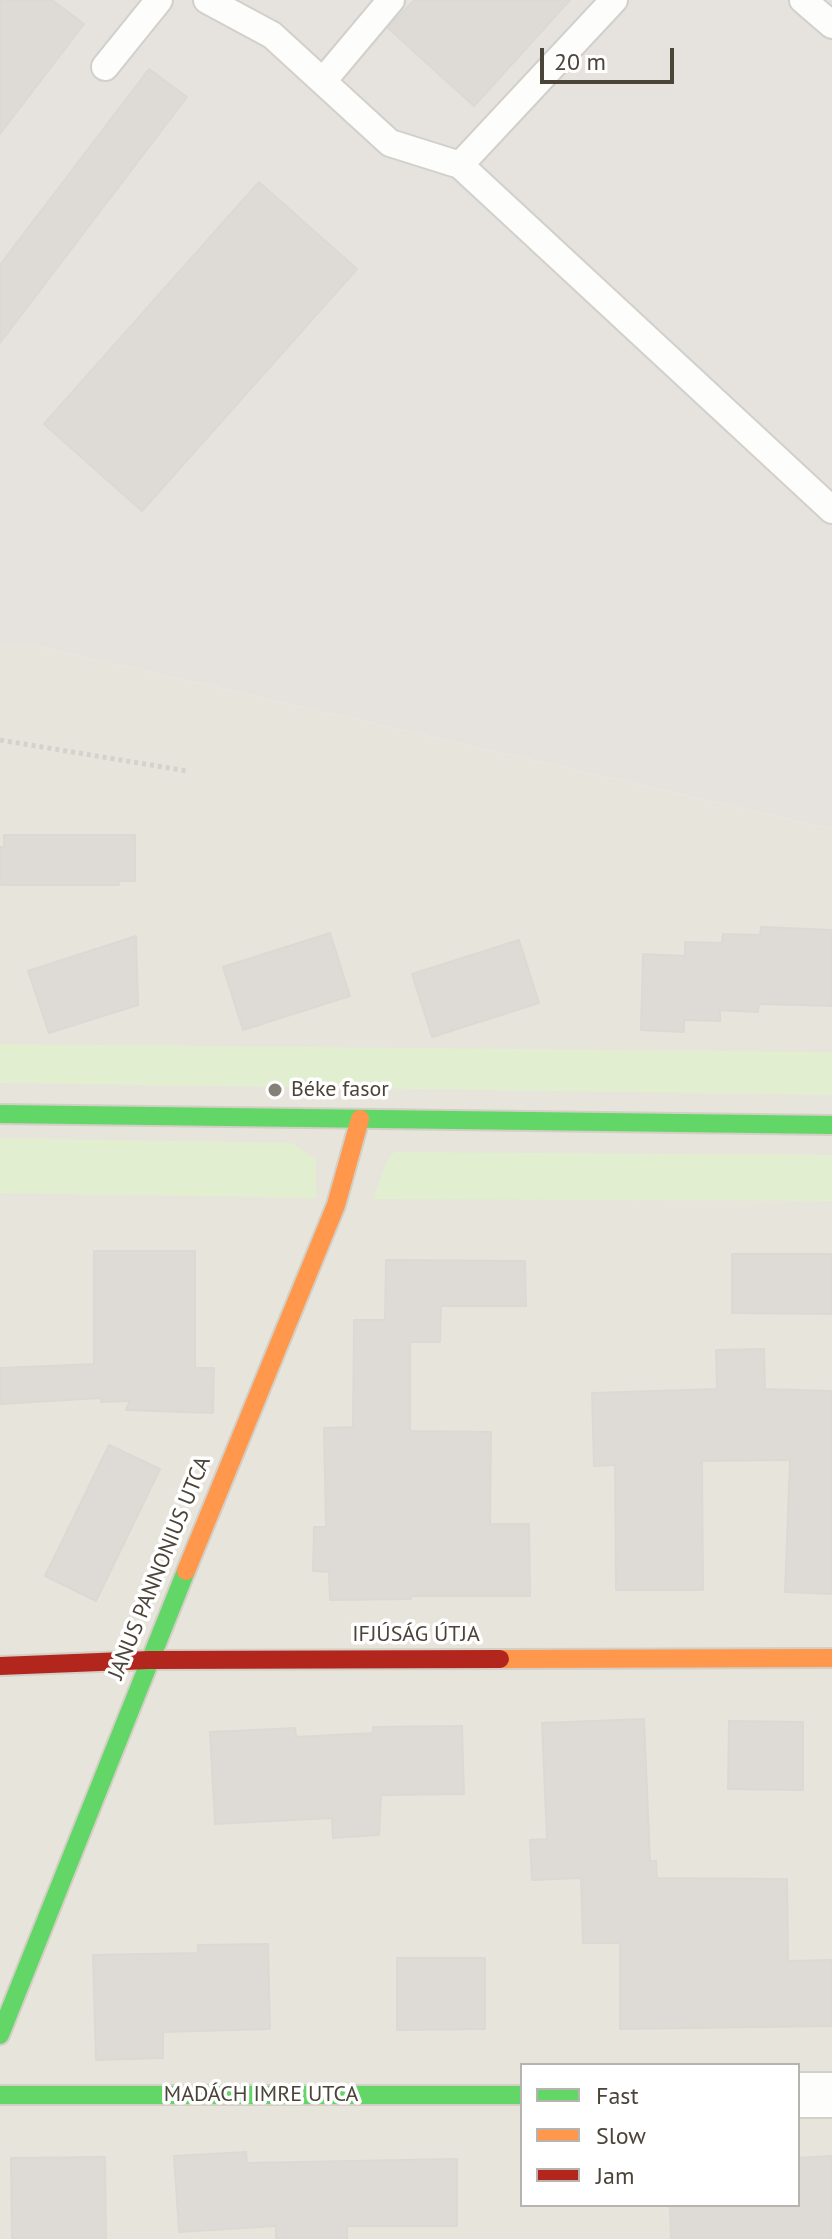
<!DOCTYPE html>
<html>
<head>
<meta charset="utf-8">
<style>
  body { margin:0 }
  #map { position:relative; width:832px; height:2239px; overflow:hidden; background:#f4f2ee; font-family:"PT Sans",sans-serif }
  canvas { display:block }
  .legend { position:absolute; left:520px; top:2063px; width:280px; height:144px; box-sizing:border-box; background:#fff; border:2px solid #b7b4b0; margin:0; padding:10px 14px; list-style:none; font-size:24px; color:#4b4439 }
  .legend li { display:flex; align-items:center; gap:16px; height:40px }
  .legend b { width:40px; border:2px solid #b7b4b0 }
  .scale { position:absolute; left:540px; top:48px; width:134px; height:36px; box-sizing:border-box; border:4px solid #4b4439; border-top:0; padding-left:10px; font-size:24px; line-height:28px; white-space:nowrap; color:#4b4439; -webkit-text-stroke:6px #fff; paint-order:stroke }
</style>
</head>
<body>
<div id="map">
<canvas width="832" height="2239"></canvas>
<ul class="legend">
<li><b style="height:10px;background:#63d668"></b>Fast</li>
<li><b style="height:10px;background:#ff974d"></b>Slow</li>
<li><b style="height:10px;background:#b3261e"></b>Jam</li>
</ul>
<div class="scale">20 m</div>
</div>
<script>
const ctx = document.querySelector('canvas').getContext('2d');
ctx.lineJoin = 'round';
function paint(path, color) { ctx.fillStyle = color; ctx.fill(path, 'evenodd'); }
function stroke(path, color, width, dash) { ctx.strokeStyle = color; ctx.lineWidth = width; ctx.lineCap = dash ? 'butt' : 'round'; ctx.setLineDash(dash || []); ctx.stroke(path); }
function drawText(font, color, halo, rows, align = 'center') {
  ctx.font = font + ' "PT Sans",sans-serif'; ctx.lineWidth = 7; ctx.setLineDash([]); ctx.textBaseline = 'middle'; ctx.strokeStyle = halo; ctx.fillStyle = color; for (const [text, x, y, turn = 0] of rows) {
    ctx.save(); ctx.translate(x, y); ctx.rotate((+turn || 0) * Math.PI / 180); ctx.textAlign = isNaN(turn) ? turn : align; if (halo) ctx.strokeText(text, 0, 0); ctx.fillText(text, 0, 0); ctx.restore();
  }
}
const residential = new Path2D(`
  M 0,645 L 33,645 L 832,829 L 832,2239 L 0,2239 ZM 522,2065 L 798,2065 L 798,2205 L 522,2205 Z`);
const industrial = new Path2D(`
  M 0,0 L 832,0 L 832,829 L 33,645 L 0,645 Z`);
const green = new Path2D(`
  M 0,1044 L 832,1052 L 832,1095 L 0,1083 Z
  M 0,1138 L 292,1143 L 316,1160 L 316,1198 L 0,1193 Z
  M 394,1152 L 832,1155 L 832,1201 L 373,1199 L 387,1161 Z`);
const building = new Path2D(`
  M 0,0 L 52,0 L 84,24 L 0,134 Z
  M 414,0 L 570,0 L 474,106 L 388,28 Z
  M 149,69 L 187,97 L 0,343 L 0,265 Z
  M 259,182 L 357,269 L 142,511 L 44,424 Z
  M 4,835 L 135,835 L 135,881 L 118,881 L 119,885 L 0,885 L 0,847 L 4,847 Z
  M 761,927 L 832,930 L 832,1006 L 759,1004 L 758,1012 L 720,1010 L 720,1021 L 684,1020 L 684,1032 L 641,1030 L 643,954 L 685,956 L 685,942 L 722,943 L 723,934 L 760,935 Z
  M 330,933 L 350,996 L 243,1030 L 223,967 Z
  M 136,936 L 138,1005 L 49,1033 L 28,971 Z
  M 519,940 L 539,1003 L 432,1037 L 412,974 Z
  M 94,1251 L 195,1251 L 195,1368 L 214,1368 L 213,1413 L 126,1410 L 130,1401 L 101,1402 L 101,1398 L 0,1404 L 0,1368 L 94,1364 Z
  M 732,1254 L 832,1254 L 832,1314 L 732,1313 Z
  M 386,1260 L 525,1261 L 526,1306 L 441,1306 L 440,1342 L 410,1342 L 410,1431 L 491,1432 L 490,1524 L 529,1524 L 530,1596 L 411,1596 L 411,1599 L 330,1600 L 329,1572 L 313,1571 L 314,1527 L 326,1527 L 324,1428 L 353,1427 L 354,1320 L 385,1320 Z
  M 764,1349 L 765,1389 L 832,1391 L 832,1594 L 785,1592 L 790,1460 L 702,1461 L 703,1590 L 616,1590 L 615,1465 L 594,1466 L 592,1393 L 717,1389 L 716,1350 Z
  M 109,1445 L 160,1469 L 96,1601 L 45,1576 Z
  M 644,1719 L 650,1861 L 656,1861 L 657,1878 L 787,1879 L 788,1961 L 832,1960 L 832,2026 L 620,2029 L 620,1943 L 583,1943 L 581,1878 L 532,1880 L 530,1840 L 547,1839 L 542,1723 Z
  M 729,1721 L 803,1722 L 803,1790 L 728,1789 Z
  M 462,1726 L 464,1794 L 381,1795 L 379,1835 L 333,1838 L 332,1818 L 215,1824 L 210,1732 L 295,1728 L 296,1737 L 373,1733 L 373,1727 Z
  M 268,1944 L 270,2029 L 163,2032 L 163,2058 L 96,2060 L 93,1955 L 198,1953 L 198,1945 Z
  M 397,1958 L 485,1958 L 485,2029 L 397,2030 Z
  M 246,2152 L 247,2163 L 457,2159 L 457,2226 L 347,2226 L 347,2239 L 276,2239 L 276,2226 L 179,2232 L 174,2156 Z
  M 832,2156 L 832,2239 L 671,2239 L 670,2205 L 798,2205 L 798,2158 Z
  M 105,2157 L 106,2239 L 12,2239 L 11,2158 Z`);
const path = new Path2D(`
  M 0,740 L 187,771`);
const lane = new Path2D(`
  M 207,0 L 272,35 L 390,143 L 460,165
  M 614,0 L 460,165 L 832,510
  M 803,0 L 832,25
  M 105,67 L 159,0
  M 323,81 L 391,0`);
const street = new Path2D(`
  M 798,2095 L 832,2095`);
const fast = new Path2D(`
  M 0,1114 L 832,1125
  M 0,2035 L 186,1571
  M 0,2095 L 522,2095`);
const slow = new Path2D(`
  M 186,1571 L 336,1205 L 360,1119
  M 500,1659 L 832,1658`);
const jam = new Path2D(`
  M 0,1666 L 149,1660 L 500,1659`);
const markers = [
  [275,1090,8,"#868178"]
];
const poiNames = [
  ["Béke fasor",291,1090]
];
const streetNames = [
  ["JANUS PANNONIUS UTCA",160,1568,-68],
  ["IFJÚSÁG ÚTJA",416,1635],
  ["MADÁCH IMRE UTCA",261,2095]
];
paint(residential, '#e7e4dc');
paint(industrial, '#e6e2de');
paint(green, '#e1eecf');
paint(building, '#dedbd6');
stroke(building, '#dcd9d4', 2);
stroke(lane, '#d2d0cb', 30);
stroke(street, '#d2d0cb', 48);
stroke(fast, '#d3cfc5', 22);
stroke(slow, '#d3cfc5', 22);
stroke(jam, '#d3cfc5', 22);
stroke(path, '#d3d2cc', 5, [4, 4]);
stroke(lane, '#fdfdfc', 26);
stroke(street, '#fdfdfc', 44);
stroke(fast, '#63d668', 18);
stroke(slow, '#ff974d', 18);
stroke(jam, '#b3261e', 18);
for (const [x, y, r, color] of markers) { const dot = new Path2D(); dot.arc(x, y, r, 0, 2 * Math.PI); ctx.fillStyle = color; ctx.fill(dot); stroke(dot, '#fff', 3); }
drawText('22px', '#4b4439', '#fff', poiNames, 'left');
drawText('22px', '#4b4439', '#fff', streetNames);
</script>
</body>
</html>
